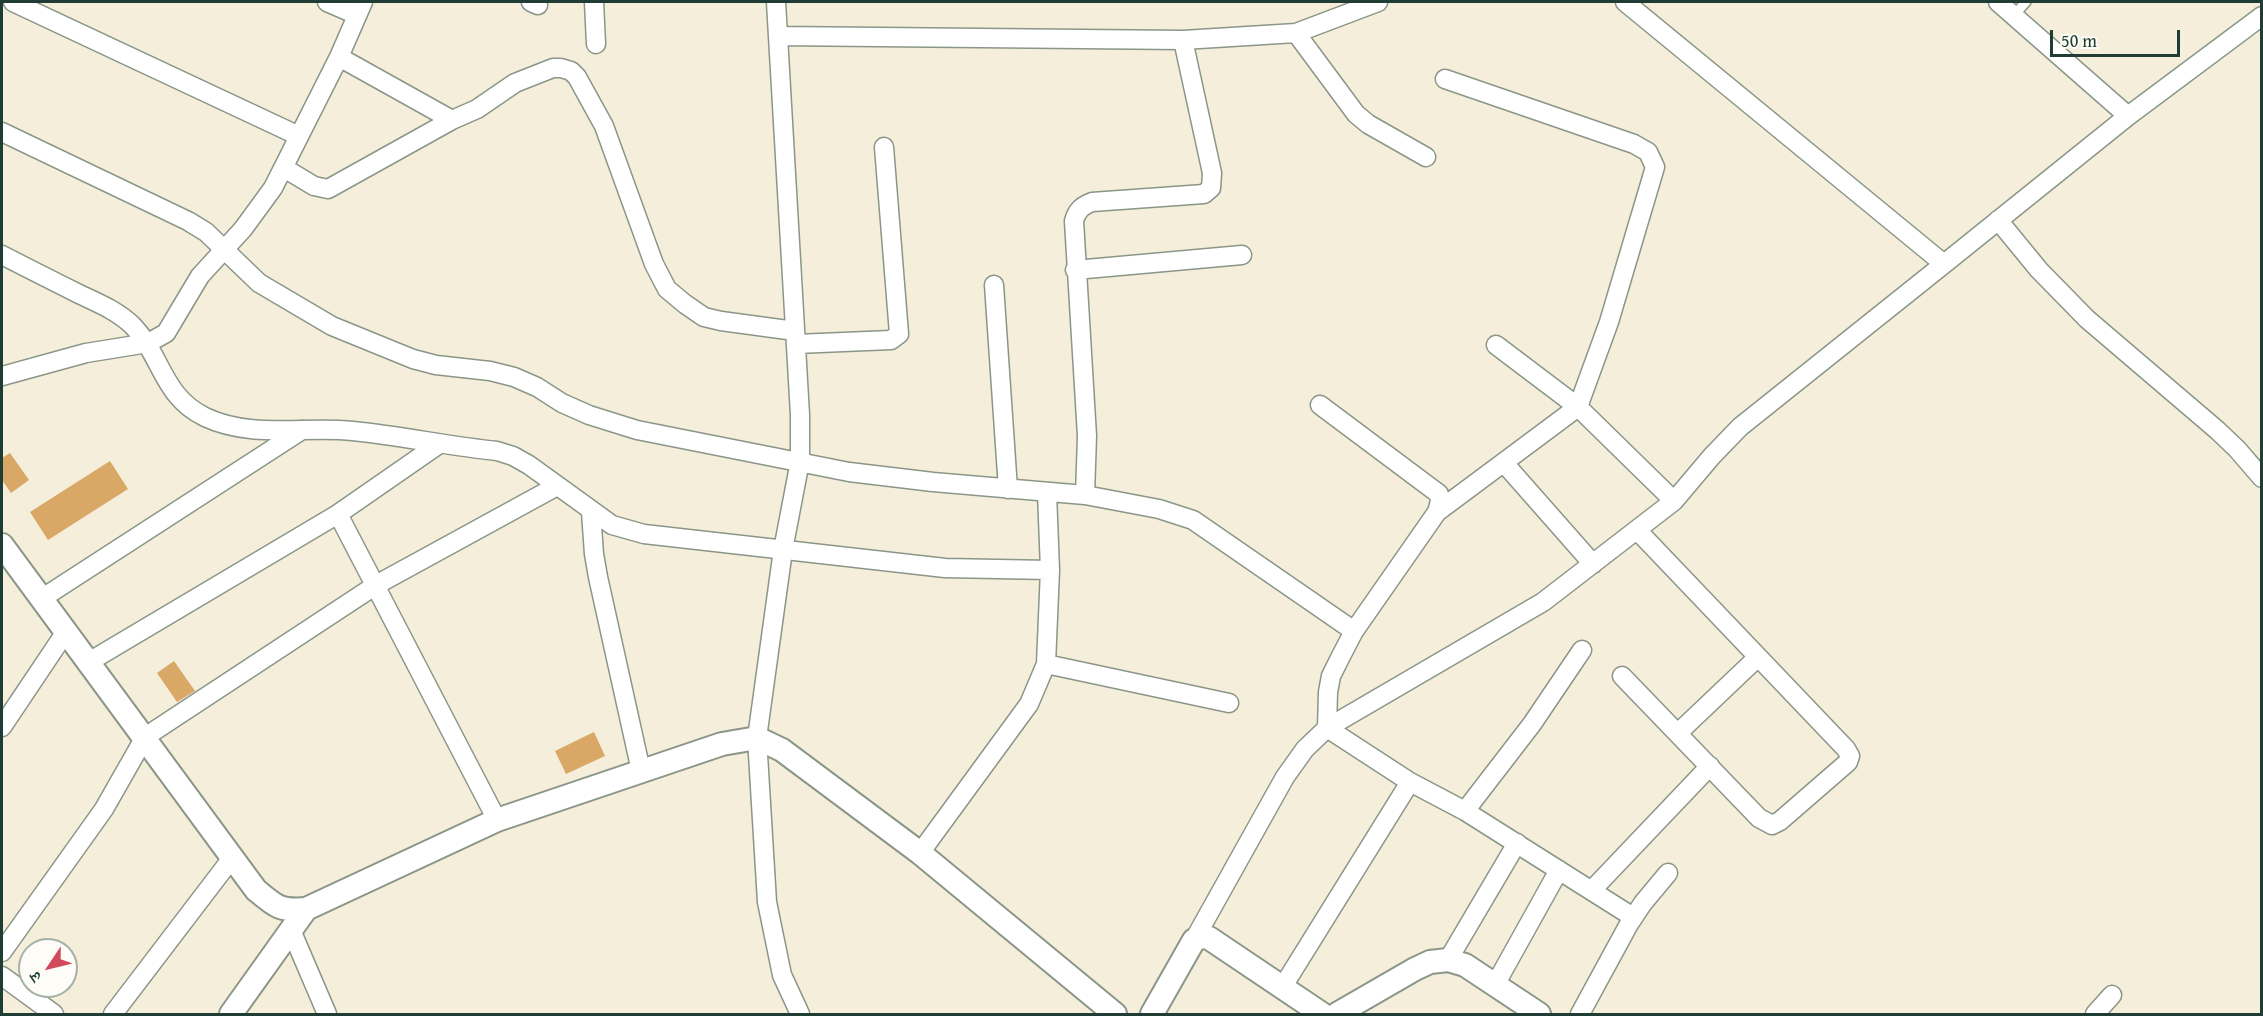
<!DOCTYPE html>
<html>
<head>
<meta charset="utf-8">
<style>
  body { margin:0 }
  #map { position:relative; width:2263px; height:1016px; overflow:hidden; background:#f5eeda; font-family:"Gentium Book Plus","Noto Serif Devanagari",serif }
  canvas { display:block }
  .frame { position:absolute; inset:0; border:3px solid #1f3d34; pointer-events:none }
  .north { position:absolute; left:18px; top:938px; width:60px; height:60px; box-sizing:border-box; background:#fdfcf7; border:2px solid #a4b0a9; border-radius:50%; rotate:235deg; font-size:16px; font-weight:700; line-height:24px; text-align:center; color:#1f3d34 }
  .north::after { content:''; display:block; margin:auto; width:21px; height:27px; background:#d1495b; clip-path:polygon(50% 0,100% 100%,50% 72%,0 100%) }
  .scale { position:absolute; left:2050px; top:30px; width:130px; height:27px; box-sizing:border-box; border:3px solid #1f3d34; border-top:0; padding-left:8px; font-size:18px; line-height:21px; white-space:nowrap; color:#1f3d34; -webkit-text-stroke:4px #fdfcf7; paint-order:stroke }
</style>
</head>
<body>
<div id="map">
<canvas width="2263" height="1016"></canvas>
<div class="frame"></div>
<div class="north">उ</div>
<div class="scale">50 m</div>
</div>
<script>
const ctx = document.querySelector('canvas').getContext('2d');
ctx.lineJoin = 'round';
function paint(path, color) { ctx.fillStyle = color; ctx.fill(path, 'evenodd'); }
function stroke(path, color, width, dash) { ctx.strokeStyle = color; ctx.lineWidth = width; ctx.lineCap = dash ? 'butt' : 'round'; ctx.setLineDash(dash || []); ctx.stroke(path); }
const building = new Path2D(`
  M 10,453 L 29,480 L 11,493 L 2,480 L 2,458 Z
  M 110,461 L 128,489 L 48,540 L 30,512 Z
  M 174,661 L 195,691 L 177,702 L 157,673 Z
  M 594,732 L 605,756 L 566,774 L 555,751 Z`);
const service = new Path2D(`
  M 2014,15 L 2026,2`);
const minor = new Path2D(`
  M 13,2 L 299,136
  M 327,2 L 357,15
  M 531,2 L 538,5
  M 594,2 L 596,44
  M 776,2 L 800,415 L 800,461 L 783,550 L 757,738 L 767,902 L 782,975 L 800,1014
  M 1625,2 L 1944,264 L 2128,116 L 2262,16
  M 1998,2 L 2128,116
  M 1296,33 L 1356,114 L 1368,124 L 1426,157
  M 778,36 L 1183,40 L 1296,33 L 1378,2
  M 339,57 L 452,120
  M 1445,79 L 1634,144 L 1648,152 L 1655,167 L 1609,322 L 1578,407 L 1437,512 L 1354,631 L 1341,656 L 1331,676 L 1328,692 L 1327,728 L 1410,782 L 1465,811 L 1633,917
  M 2,132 L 188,221 L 206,232 L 259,283 L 332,326 L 413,359 L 436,365 L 490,371 L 514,377 L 537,387 L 562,403 L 589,415 L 637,430 L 849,472 L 933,482 L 1085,495 L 1159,509 L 1193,520 L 1354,631
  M 284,168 L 314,186 L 328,189 L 452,120 L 477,109 L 515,83 L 553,68 L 561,68 L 571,71 L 577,77 L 604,126 L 654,264 L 667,289 L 685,304 L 704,317 L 721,321 L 795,331
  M 1998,220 L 2039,270 L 2087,319 L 2217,430 L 2237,449 L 2262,478
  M 2,255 C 27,268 53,281 79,294 C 98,303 118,311 133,326 C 162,356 162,396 205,417 C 251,439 304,426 353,431 C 401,436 449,446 497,451 L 513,456 L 529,465 L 612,525 L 644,534 L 945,568 L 1050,570
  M 1075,270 L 1242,255
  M 994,285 L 1008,489
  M 796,344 L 891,340 L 899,334 L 884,147
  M 1496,345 L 1578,407 L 1674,501
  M 2,376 L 86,353 L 148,343 L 166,333 L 200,276 L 243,229 L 273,188 L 339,57 L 363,2
  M 1320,405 L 1439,494 L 1440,501 L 1437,512
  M 1504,463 L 1593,564
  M 1085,495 L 1087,436 L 1074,221 C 1077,210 1082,206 1092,202 L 1204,194 L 1211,188 L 1212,173 L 1183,40
  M 591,512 L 594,554 L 598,577 L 641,771
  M 338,514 L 497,820
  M 41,599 L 302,430
  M 87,663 L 338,514 L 439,444
  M 1046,664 L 1229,703
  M 1622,676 L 1759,818 L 1772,825 L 1780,821 L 1848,762 L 1850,756 L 1846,749 L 1637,530
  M 2,727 L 65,633
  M 1679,732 L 1758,657
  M 1465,811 L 1532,724 L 1582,650
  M 920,853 L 1029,704 L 1046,664 L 1050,570 L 1047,493
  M 1592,890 L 1710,766
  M 291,930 L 327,1014
  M 1194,940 L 1285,777 L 1305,749 L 1327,728 L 1543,602 L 1674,501 L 1712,456 L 1740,427 L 1944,264
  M 2,952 L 104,809 L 145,737 L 376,585 L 557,486
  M 1448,960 L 1517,843
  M 2,976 L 54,1014
  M 1495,985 L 1559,870
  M 1282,988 L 1410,782
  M 113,1014 L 232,858
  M 1580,1014 L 1629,924 L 1643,903 L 1668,873
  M 2095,1014 L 2112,995`);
const tertiary = new Path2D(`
  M 2,545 L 256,890 C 276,907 280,911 306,909 L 497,820 L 722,744 L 757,738 L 782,750 L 920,853 L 1115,1014
  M 231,1014 L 306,909
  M 1152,1014 L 1194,940 L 1202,937 L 1209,938 L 1322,1014
  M 1337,1014 L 1415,969 L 1430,962 L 1448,960 L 1465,965 L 1539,1014`);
paint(building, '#d9a766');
stroke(service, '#8a9687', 12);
stroke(minor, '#8a9687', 21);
stroke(tertiary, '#8a9687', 26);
stroke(service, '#fff', 9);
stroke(minor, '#fff', 18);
stroke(tertiary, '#fff', 22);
</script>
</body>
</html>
